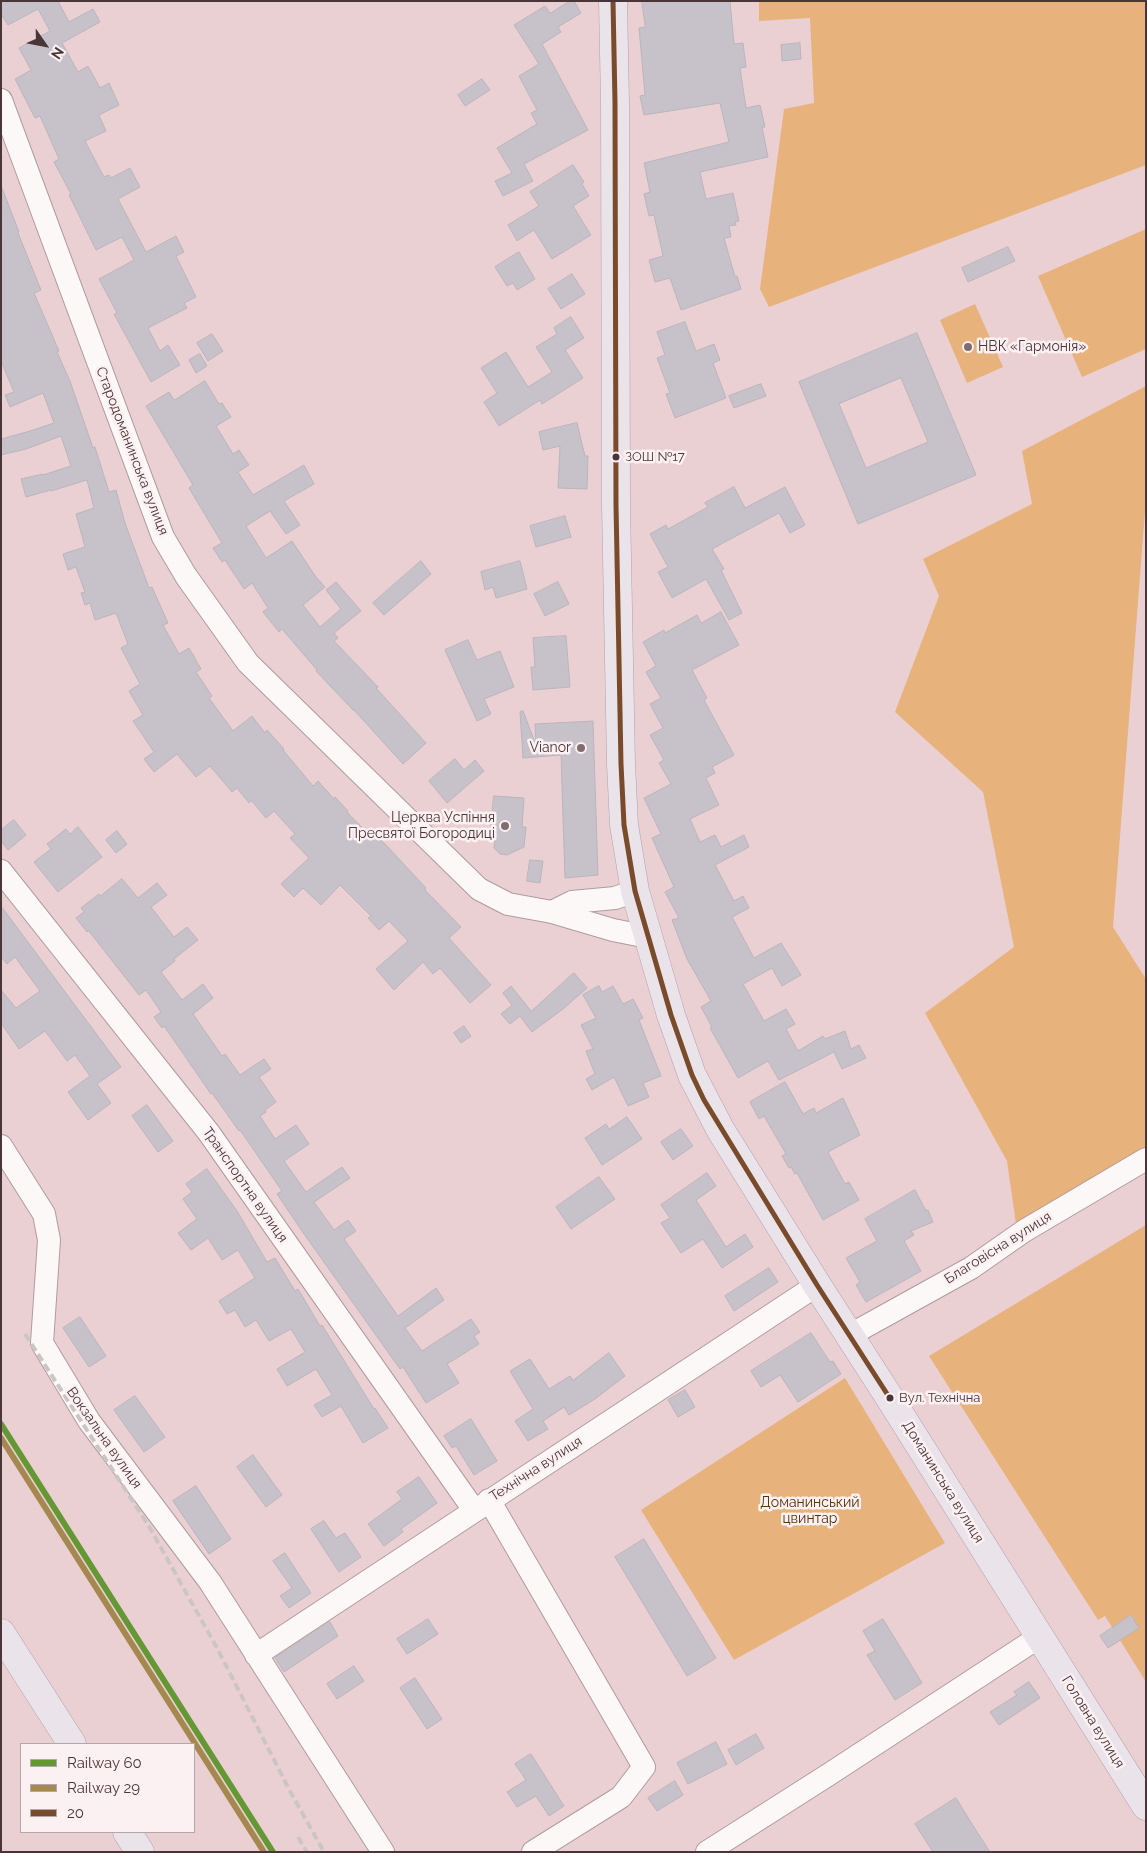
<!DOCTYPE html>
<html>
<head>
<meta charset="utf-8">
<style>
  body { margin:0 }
  #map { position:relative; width:1147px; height:1853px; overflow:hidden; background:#ebd0d3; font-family:Raleway,sans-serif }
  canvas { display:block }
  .frame { position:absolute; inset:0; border:2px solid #4a3639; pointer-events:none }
  .legend { position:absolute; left:20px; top:1743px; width:175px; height:90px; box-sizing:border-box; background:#fcf1f2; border:1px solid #b5a6a8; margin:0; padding:6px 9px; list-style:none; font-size:15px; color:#4a3639 }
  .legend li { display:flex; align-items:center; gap:10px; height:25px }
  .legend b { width:25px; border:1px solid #b5a6a8 }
  .north { position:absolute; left:20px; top:20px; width:50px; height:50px; -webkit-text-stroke:4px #fcf1f2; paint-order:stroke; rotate:123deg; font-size:14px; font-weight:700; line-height:20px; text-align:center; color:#4a3639 }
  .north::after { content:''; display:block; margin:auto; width:18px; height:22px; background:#4a3639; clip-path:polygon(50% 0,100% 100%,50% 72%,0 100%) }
</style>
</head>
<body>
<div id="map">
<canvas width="1147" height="1853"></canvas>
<div class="frame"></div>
<ul class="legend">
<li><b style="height:6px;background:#639834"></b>Railway 60</li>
<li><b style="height:6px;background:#a48850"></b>Railway 29</li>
<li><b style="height:6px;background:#7a4b2a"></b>20</li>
</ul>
<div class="north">N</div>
</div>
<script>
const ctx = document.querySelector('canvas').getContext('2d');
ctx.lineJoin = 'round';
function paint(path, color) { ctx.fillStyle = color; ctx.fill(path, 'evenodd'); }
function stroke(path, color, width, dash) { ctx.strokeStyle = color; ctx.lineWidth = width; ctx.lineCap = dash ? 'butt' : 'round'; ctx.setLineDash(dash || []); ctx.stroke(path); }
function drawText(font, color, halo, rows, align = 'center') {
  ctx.font = font + ' Raleway,sans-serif'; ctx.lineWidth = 5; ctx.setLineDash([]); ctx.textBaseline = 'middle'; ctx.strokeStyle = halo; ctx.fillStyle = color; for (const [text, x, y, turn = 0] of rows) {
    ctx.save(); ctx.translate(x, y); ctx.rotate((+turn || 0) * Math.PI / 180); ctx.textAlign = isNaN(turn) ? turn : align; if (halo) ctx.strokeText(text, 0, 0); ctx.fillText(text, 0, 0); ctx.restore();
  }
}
const green = new Path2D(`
  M 759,1 L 1146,1 L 1146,165 L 769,307 L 760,289 L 784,109 L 814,103 L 810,18 L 759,21 Z
  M 1146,229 L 1146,349 L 1082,377 L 1038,276 Z
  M 975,304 L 1003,367 L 967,383 L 940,320 Z
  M 1146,386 L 1146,498 L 1113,927 L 1146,979 L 1146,1153 L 1016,1224 L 1007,1161 L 925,1013 L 1014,947 L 983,792 L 895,712 L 939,596 L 923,559 L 1032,504 L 1022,451 Z
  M 1146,1225 L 1146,1682 L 1105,1616 L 1098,1620 L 929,1356 Z
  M 845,1378 L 945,1543 L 734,1660 L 641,1510 Z`);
const building = new Path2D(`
  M 1,1 L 58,1 L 69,22 L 93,9 L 100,22 L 62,43 L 78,72 L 88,66 L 100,88 L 109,83 L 119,105 L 99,115 L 106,131 L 85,141 L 104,177 L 109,175 L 111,178 L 130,168 L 140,187 L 118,199 L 146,252 L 176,236 L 184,252 L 176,256 L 196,297 L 184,303 L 187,308 L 148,328 L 160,351 L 168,345 L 180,365 L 151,382 L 114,314 L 117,313 L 99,279 L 134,260 L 122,237 L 96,250 L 69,195 L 71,194 L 54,162 L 59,159 L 40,116 L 35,118 L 15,79 L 31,70 L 19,48 L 50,31 L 38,9 L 8,25 L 1,14 Z
  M 570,1 L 574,1 L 581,13 L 558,27 L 561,32 L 542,44 L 588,130 L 524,164 L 533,181 L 503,196 L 495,181 L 512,173 L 497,148 L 537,124 L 531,113 L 537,110 L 519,76 L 539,64 L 514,25 L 545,6 L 550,13 Z
  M 642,1 L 730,1 L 734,44 L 743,43 L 746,67 L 740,68 L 746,108 L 760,105 L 765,127 L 762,127 L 768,157 L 700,172 L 706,199 L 733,193 L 739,221 L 735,222 L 736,225 L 729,226 L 731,237 L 724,238 L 735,277 L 737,276 L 741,289 L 681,310 L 670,278 L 655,282 L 649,260 L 663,256 L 654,215 L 649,216 L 644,194 L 650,192 L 644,163 L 729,142 L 720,103 L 644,115 L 640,96 L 645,95 L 639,28 L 645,27 Z
  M 800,43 L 801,59 L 782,61 L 781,45 Z
  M 482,79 L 490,90 L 465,106 L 458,95 Z
  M 573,165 L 584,182 L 582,184 L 589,196 L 573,206 L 591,235 L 552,259 L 534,230 L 517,241 L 508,225 L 539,206 L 530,192 Z
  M 2,188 L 19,232 L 18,233 L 41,290 L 34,293 L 59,351 L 57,352 L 70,381 L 93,448 L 95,447 L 109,492 L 116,490 L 125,523 L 149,588 L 152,587 L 168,623 L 163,625 L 179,654 L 189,648 L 201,669 L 196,672 L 212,696 L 209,698 L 233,731 L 252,716 L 265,733 L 267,730 L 284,749 L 283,750 L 313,786 L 318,781 L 334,799 L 335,797 L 348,811 L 347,812 L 370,836 L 373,833 L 386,845 L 426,888 L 425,890 L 461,927 L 449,938 L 491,985 L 470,1003 L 440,968 L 433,974 L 423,962 L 394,990 L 376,969 L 408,941 L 389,921 L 379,930 L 368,918 L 371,916 L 340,885 L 321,905 L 303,888 L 294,897 L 281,884 L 309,858 L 290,838 L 295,834 L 274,811 L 266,818 L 251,800 L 249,803 L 237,788 L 232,792 L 210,766 L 196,777 L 177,754 L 154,772 L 144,759 L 154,752 L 133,721 L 143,715 L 129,691 L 140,684 L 121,648 L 128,644 L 116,613 L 95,620 L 90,603 L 85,605 L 81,593 L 85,592 L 76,567 L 68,570 L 63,554 L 85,547 L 76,514 L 94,508 L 87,480 L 51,491 L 51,490 L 26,497 L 21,479 L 43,474 L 43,475 L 71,466 L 61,436 L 26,449 L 1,455 L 1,439 L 30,431 L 54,423 L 43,393 L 10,407 L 5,395 L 14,392 L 1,361 Z
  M 1008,247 L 1015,261 L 968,282 L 962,268 Z
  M 519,252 L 535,279 L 517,290 L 513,283 L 507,286 L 495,267 Z
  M 572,274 L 585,294 L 561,309 L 548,289 Z
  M 571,317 L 584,338 L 565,350 L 583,378 L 542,404 L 540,400 L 499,426 L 484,402 L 497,393 L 481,368 L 506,352 L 528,387 L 552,372 L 536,347 L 557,334 L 554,328 Z
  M 685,322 L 696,351 L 714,344 L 720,360 L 713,363 L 726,398 L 675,418 L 666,394 L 670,393 L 657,358 L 665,355 L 657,332 Z
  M 917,333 L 976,475 L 858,524 L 799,382 ZM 901,378 L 928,442 L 866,468 L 839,404 Z
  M 212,334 L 223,351 L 208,361 L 197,343 Z
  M 200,354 L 207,366 L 196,373 L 189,360 Z
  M 205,381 L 219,404 L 222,403 L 231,417 L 216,426 L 233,454 L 239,450 L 249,465 L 238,472 L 253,495 L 304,465 L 314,484 L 284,501 L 300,525 L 286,534 L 270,511 L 246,526 L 266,558 L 292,541 L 316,577 L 325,587 L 303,605 L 320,627 L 341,609 L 326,590 L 336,582 L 361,611 L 334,633 L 338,638 L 334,641 L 378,687 L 376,688 L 426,743 L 403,764 L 354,710 L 353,710 L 316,671 L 317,670 L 282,629 L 279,632 L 263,612 L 268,608 L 252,583 L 244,589 L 225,560 L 222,562 L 213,548 L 222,543 L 189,488 L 193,485 L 146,406 L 169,392 L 174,400 Z
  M 761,384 L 766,396 L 734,408 L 729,396 Z
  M 577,423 L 585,456 L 588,456 L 587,489 L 558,488 L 560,446 L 543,450 L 539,432 Z
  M 734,487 L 745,508 L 785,487 L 805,525 L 790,533 L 779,513 L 712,549 L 724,569 L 721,570 L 742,613 L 729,620 L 706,579 L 672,598 L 658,572 L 668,567 L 650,534 L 666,525 L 668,529 L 708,507 L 705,503 Z
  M 565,516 L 571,537 L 536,547 L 530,526 Z
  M 421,561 L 431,574 L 384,615 L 373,603 Z
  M 520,561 L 527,589 L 496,598 L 493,587 L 485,590 L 481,572 Z
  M 558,582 L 569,604 L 545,616 L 534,594 Z
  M 721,612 L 739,645 L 692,670 L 707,698 L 704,700 L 734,755 L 712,767 L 715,773 L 706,778 L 719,805 L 690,819 L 700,842 L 715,835 L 721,847 L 744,835 L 749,847 L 715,865 L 734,901 L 743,896 L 749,908 L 732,917 L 754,958 L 781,943 L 801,975 L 782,986 L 772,968 L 743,984 L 764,1021 L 786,1009 L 795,1024 L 786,1029 L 798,1051 L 823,1036 L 825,1039 L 845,1031 L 851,1049 L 859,1045 L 866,1058 L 842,1069 L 834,1052 L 779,1080 L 768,1061 L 738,1078 L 710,1028 L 712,1027 L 701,1007 L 711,1001 L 687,959 L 672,920 L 679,918 L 665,892 L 674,887 L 652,838 L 661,834 L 644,798 L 671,784 L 659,763 L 664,760 L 650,735 L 663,728 L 650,704 L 661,698 L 646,672 L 656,666 L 643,642 L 664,630 L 665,633 L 697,615 L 701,623 Z
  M 566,636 L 570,687 L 533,690 L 531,667 L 535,667 L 533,638 Z
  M 468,640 L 477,660 L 500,651 L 514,687 L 484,699 L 491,714 L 477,721 L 445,650 Z
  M 523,711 L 536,745 L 535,724 L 593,721 L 598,875 L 565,878 L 561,755 L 523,758 L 520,712 Z
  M 455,759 L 464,770 L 475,760 L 484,771 L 447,803 L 429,781 Z
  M 494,796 L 524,798 L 522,827 L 526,827 L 524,847 L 507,855 L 500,854 L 494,848 L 495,838 L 490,837 Z
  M 14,820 L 26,835 L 8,850 L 1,841 L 1,830 Z
  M 78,827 L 102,857 L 58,892 L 34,862 L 51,849 L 47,844 L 66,829 L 70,834 Z
  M 117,831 L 127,844 L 116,853 L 106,840 Z
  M 530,860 L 543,861 L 540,883 L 527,881 Z
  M 122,879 L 138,898 L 157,883 L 167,895 L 151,907 L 174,937 L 187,927 L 198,940 L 174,959 L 175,961 L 161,972 L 182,1000 L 203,984 L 213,998 L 193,1014 L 222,1056 L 225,1054 L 240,1075 L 264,1059 L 271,1069 L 259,1077 L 276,1102 L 265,1110 L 266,1112 L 260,1116 L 275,1139 L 296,1125 L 309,1144 L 284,1161 L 306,1192 L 342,1167 L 350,1178 L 314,1202 L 334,1230 L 348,1220 L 356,1231 L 344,1239 L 398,1316 L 436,1288 L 444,1300 L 405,1328 L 422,1351 L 471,1319 L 480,1332 L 474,1336 L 479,1344 L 447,1364 L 459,1383 L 426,1403 L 403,1367 L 400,1369 L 304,1234 L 277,1194 L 282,1191 L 240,1130 L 239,1131 L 212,1093 L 211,1094 L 164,1026 L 162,1028 L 154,1017 L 161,1012 L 146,990 L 139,995 L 88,930 L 87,932 L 76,918 L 84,912 L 81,908 L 99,894 L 100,896 Z
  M 1,906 L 121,1067 L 97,1084 L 111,1103 L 88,1120 L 68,1092 L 90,1076 L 75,1055 L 67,1061 L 45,1031 L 19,1049 L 1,1023 L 1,990 L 16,1008 L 40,991 L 15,957 L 7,964 L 1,957 Z
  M 574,973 L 587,988 L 563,1009 L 532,1032 L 520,1016 L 510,1024 L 501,1014 L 512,1005 L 503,993 L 511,986 L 531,1011 Z
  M 599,986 L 602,992 L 613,986 L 623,1004 L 633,999 L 643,1018 L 639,1020 L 661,1076 L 643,1083 L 649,1097 L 628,1106 L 614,1077 L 592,1090 L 586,1079 L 595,1074 L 586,1051 L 593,1049 L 581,1025 L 596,1018 L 583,995 Z
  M 464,1026 L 471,1036 L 461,1043 L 454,1033 Z
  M 785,1082 L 803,1114 L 814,1108 L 816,1113 L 843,1098 L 860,1135 L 828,1152 L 845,1184 L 849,1182 L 859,1200 L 823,1220 L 797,1173 L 795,1174 L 791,1167 L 789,1168 L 782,1156 L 786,1154 L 764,1116 L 759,1119 L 750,1102 Z
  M 147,1105 L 173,1141 L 158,1152 L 132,1116 Z
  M 627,1117 L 642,1139 L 602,1165 L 585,1138 L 606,1124 L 609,1129 Z
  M 681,1129 L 693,1146 L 673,1160 L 661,1142 Z
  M 207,1169 L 237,1211 L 267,1262 L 275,1258 L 295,1291 L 298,1289 L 320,1326 L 322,1325 L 374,1409 L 375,1408 L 388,1428 L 363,1443 L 341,1406 L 322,1417 L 314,1405 L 332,1395 L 316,1369 L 287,1386 L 277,1369 L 305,1352 L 291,1329 L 269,1341 L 256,1320 L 245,1327 L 235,1310 L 227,1314 L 219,1301 L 255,1278 L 238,1250 L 222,1260 L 208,1238 L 191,1250 L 178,1233 L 197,1219 L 183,1199 L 192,1192 L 186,1184 Z
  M 707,1173 L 716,1186 L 696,1200 L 726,1247 L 745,1234 L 753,1247 L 722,1268 L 703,1239 L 681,1253 L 661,1223 L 670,1218 L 661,1205 Z
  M 599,1177 L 615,1199 L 571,1229 L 556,1207 Z
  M 915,1190 L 926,1211 L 928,1210 L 933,1222 L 911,1231 L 914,1235 L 904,1241 L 921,1271 L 866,1302 L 856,1285 L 860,1282 L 846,1258 L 877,1241 L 865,1219 Z
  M 769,1268 L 778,1282 L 734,1311 L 725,1296 Z
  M 80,1317 L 106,1356 L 89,1367 L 63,1328 Z
  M 811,1333 L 830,1362 L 833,1361 L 841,1374 L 798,1402 L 780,1375 L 761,1387 L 751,1371 Z
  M 609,1353 L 625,1376 L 595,1399 L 569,1415 L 564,1407 L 543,1421 L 548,1429 L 528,1441 L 515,1421 L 533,1409 L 510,1371 L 530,1359 L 549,1389 L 570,1376 L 573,1380 Z
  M 685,1390 L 695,1407 L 678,1417 L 668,1400 Z
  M 135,1396 L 165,1437 L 144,1452 L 114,1410 Z
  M 471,1419 L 497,1461 L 474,1475 L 456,1446 L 452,1448 L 444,1436 Z
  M 253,1455 L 282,1495 L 266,1507 L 237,1467 Z
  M 419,1477 L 437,1503 L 401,1529 L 403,1532 L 384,1546 L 368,1524 L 402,1499 L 397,1492 Z
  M 196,1486 L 231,1539 L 209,1554 L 173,1501 Z
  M 324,1521 L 336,1538 L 345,1533 L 361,1557 L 339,1572 L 311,1529 Z
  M 644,1539 L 716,1658 L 687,1676 L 615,1557 Z
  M 285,1553 L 311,1593 L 289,1608 L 280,1596 L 292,1588 L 273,1561 Z
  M 1131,1615 L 1139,1628 L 1108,1648 L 1100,1636 Z
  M 428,1619 L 438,1634 L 407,1654 L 397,1639 Z
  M 883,1619 L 922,1683 L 895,1700 L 867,1655 L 875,1651 L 863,1631 Z
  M 330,1622 L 338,1636 L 284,1672 L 275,1658 Z
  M 354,1666 L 364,1681 L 337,1699 L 327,1684 Z
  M 415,1678 L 442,1719 L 427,1729 L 400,1688 Z
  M 1029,1682 L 1040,1698 L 999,1725 L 990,1712 L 1017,1695 L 1014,1692 Z
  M 756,1734 L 764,1748 L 736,1765 L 728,1750 Z
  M 716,1742 L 727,1764 L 688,1784 L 677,1763 Z
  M 531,1754 L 564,1806 L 549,1816 L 536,1796 L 517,1807 L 507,1792 L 526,1780 L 515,1764 Z
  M 675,1781 L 683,1795 L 657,1811 L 648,1798 Z
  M 956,1798 L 972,1824 L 990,1852 L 933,1852 L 915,1824 Z`);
const minor = new Path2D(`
  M 1,100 L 163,537 L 186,576 L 248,663 L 479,889 L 508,904 L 552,912 L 613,930 L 648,937
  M 1,871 L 209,1133 L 474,1510
  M 552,912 L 572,902 L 615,898 L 635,891
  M 1,1146 L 44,1214 L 49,1240 L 42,1343 L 89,1421 L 210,1582 L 383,1852
  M 850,1335 L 971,1268 L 1024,1231 L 1146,1159
  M 489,1500 L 644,1767 L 621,1797 L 533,1852
  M 256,1655 L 817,1285
  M 707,1852 L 828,1775 L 1039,1637`);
const major = new Path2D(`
  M 613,1 L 615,103 L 616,505 L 621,764 L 624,825 L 635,891 L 671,1015 L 692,1075 L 720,1129 L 817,1285 L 891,1400 L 1146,1806
  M 1,1633 L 72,1744
  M 127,1832 L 140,1852`);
const rail = new Path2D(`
  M 25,1334 L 150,1528 L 217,1648 L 291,1793 L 324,1852
  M 298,1837 L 307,1852`);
const bus1 = new Path2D(`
  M 613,1 L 615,103 L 616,505 L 621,764 L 624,825 L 635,891 L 671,1015 L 692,1075 L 704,1100 L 817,1285 L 891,1400`);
const rail1 = new Path2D(`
  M 1,1424 L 273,1852`);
const rail2 = new Path2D(`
  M 1,1438 L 264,1852`);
const markers = [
  [968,347,5,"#826c6f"],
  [616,457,4.5,"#4a3639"],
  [581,748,5,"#826c6f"],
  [505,826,5,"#826c6f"],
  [890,1398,4.5,"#4a3639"]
];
const busNames = [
  ["ЗОШ №17",625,457],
  ["Вул. Технічна",899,1398]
];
const poiNames = [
  ["НВК «Гармонія»",978,347,"left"],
  ["Vianor",571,748],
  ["Церква Успіння",495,818],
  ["Пресвятої Богородиці",495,834]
];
const streetNames = [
  ["Стародоманинська вулиця",132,451,69],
  ["Транспортна вулиця",245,1185,55],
  ["Благовісна вулиця",998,1248,-32],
  ["Вокзальна вулиця",104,1438,55],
  ["Технічна вулиця",536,1469,-33],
  ["Доманинська вулиця",943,1482,58],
  ["Головна вулиця",1093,1722,58]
];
const parkNames = [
  ["Доманинський",810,1503],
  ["цвинтар",810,1519]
];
paint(green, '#e8b27c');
paint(building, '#c7c1c9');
stroke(building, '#bab4bc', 1);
stroke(minor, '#af9b9d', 24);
stroke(major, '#b39eac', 29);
stroke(minor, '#fcf8f8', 22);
stroke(major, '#ebe3ea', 28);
stroke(rail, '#ccc5c6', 4, [8, 4]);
stroke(bus1, '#7a4b2a', 5);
stroke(rail1, '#639834', 6);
stroke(rail2, '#a48850', 6);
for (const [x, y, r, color] of markers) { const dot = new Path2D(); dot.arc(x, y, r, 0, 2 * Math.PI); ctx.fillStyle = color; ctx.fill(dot); stroke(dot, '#fcf1f2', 2); }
drawText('13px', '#4a3639', '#fcf1f2', busNames, 'left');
drawText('14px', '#4a3639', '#fcf1f2', poiNames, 'right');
drawText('14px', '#4a3639', '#fcf1f2', streetNames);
drawText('14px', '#553507', '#fcf1f2', parkNames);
</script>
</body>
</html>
